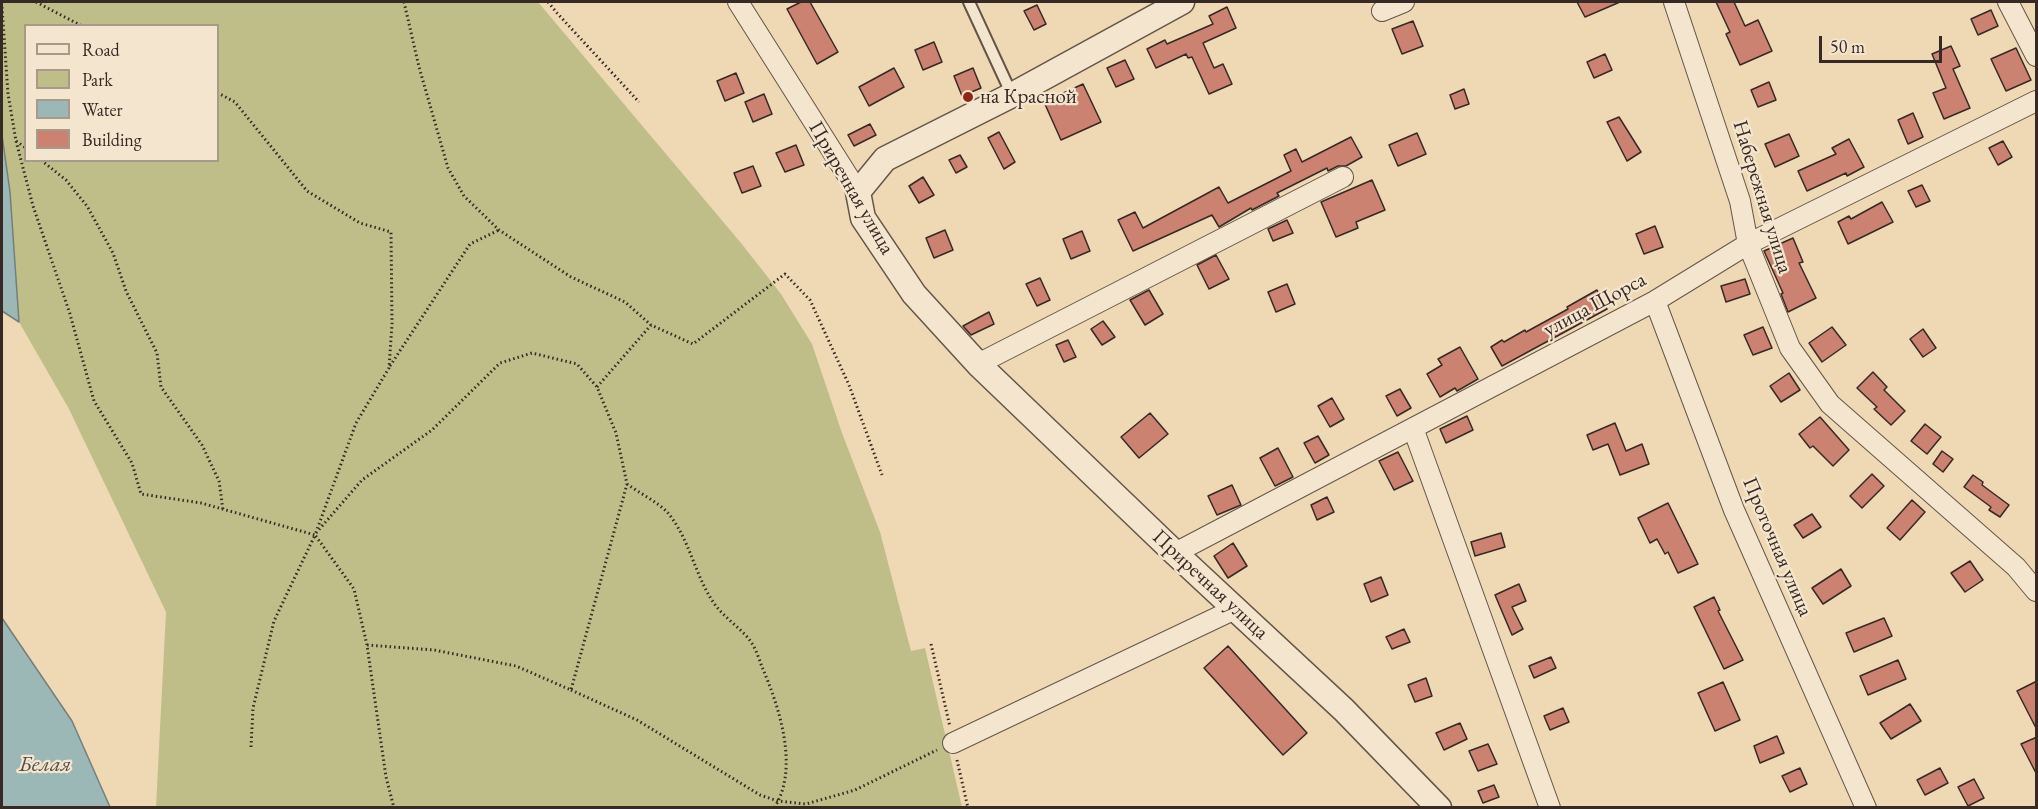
<!DOCTYPE html>
<html>
<head>
<meta charset="utf-8">
<style>
  body { margin:0 }
  #map { position:relative; width:2038px; height:809px; overflow:hidden; background:#eed9b4; font-family:"EB Garamond",serif }
  canvas { display:block }
  .frame { position:absolute; inset:0; border:3px solid #372924; pointer-events:none }
  .legend { position:absolute; left:24px; top:24px; width:195px; height:138px; box-sizing:border-box; background:#f4e6ce; border:2px solid #a89a8a; margin:0; padding:8px 10px; list-style:none; font-size:18px; color:#372924 }
  .legend li { display:flex; align-items:center; gap:12px; height:30px }
  .legend b { width:30px; border:2px solid #a89a8a }
  .scale { position:absolute; left:1819px; top:36px; width:123px; height:27px; box-sizing:border-box; border:3px solid #372924; border-top:0; padding-left:8px; font-size:18px; line-height:21px; white-space:nowrap; color:#372924; -webkit-text-stroke:4px #f4e6ce; paint-order:stroke }
</style>
</head>
<body>
<div id="map">
<canvas width="2038" height="809"></canvas>
<div class="frame"></div>
<ul class="legend">
<li><b style="height:8px;background:#f4e6ce"></b>Road</li>
<li><b style="height:16px;background:#bfbe89"></b>Park</li>
<li><b style="height:16px;background:#9cb8b6"></b>Water</li>
<li><b style="height:16px;background:#cb8270"></b>Building</li>
</ul>
<div class="scale">50 m</div>
</div>
<script>
const ctx = document.querySelector('canvas').getContext('2d');
ctx.lineJoin = 'round';
function paint(path, color) { ctx.fillStyle = color; ctx.fill(path, 'evenodd'); }
function stroke(path, color, width, dash) { ctx.strokeStyle = color; ctx.lineWidth = width; ctx.lineCap = dash ? 'butt' : 'round'; ctx.setLineDash(dash || []); ctx.stroke(path); }
function drawText(font, color, halo, rows, align = 'center') {
  ctx.font = font + ' "EB Garamond",serif'; ctx.lineWidth = 4.5; ctx.setLineDash([]); ctx.textBaseline = 'middle'; ctx.strokeStyle = halo; ctx.fillStyle = color; for (const [text, x, y, turn = 0] of rows) {
    ctx.save(); ctx.translate(x, y); ctx.rotate((+turn || 0) * Math.PI / 180); ctx.textAlign = isNaN(turn) ? turn : align; if (halo) ctx.strokeText(text, 0, 0); ctx.fillText(text, 0, 0); ctx.restore();
  }
}
const green = new Path2D(`
  M 2,2 L 538,2 L 741,243 L 781,294 L 812,344 L 842,433 L 880,532 L 911,651 L 925,648 L 962,807 L 156,807 L 166,612 L 69,409 L 19,322 L 10,192 L 2,135 ZM 26,26 L 218,26 L 218,160 L 26,160 Z`);
const water = new Path2D(`
  M 2,135 L 10,192 L 19,322 L 2,311 Z
  M 2,618 L 72,721 L 110,807 L 2,807 Z`);
const building = new Path2D(`
  M 801,2 L 810,2 L 838,52 L 817,64 L 787,9 Z
  M 1577,2 L 1620,2 L 1585,17 Z
  M 1716,2 L 1734,2 L 1745,26 L 1758,20 L 1772,51 L 1740,65 L 1726,34 L 1730,32 Z
  M 1037,5 L 1046,24 L 1034,30 L 1024,11 Z
  M 1227,7 L 1236,28 L 1203,43 L 1214,68 L 1223,64 L 1232,84 L 1209,94 L 1192,57 L 1188,58 L 1186,54 L 1156,68 L 1147,49 L 1165,40 L 1167,44 L 1213,24 L 1209,16 Z
  M 1991,10 L 1998,26 L 1978,35 L 1971,19 Z
  M 1413,21 L 1423,46 L 1402,54 L 1392,29 Z
  M 934,42 L 942,62 L 923,70 L 915,50 Z
  M 1951,46 L 1960,66 L 1953,69 L 1970,108 L 1944,119 L 1933,93 L 1946,88 L 1932,54 Z
  M 2016,48 L 2031,80 L 2006,91 L 1991,59 Z
  M 1605,54 L 1612,70 L 1594,78 L 1587,62 Z
  M 1125,60 L 1134,79 L 1116,87 L 1107,68 Z
  M 894,68 L 904,87 L 869,106 L 859,87 Z
  M 973,68 L 981,88 L 962,96 L 954,76 Z
  M 736,73 L 744,93 L 725,101 L 717,81 Z
  M 1769,82 L 1776,100 L 1758,107 L 1751,90 Z
  M 1083,84 L 1101,122 L 1061,140 L 1044,102 Z
  M 1464,89 L 1469,104 L 1455,109 L 1450,95 Z
  M 764,94 L 772,114 L 753,122 L 745,102 Z
  M 1913,113 L 1923,137 L 1908,144 L 1898,120 Z
  M 1619,117 L 1641,152 L 1627,161 L 1607,122 Z
  M 870,124 L 876,135 L 854,146 L 848,135 Z
  M 999,132 L 1015,162 L 1004,169 L 988,138 Z
  M 1417,133 L 1426,154 L 1398,166 L 1389,145 Z
  M 1789,134 L 1799,156 L 1775,167 L 1765,144 Z
  M 1351,137 L 1362,157 L 1346,166 L 1338,166 L 1328,171 L 1327,168 L 1277,193 L 1279,196 L 1252,210 L 1251,208 L 1219,227 L 1212,215 L 1133,251 L 1118,220 L 1135,212 L 1143,228 L 1219,187 L 1228,203 L 1291,171 L 1284,155 L 1296,149 L 1302,162 Z
  M 1849,139 L 1864,167 L 1847,176 L 1846,173 L 1807,191 L 1798,171 L 1836,154 L 1832,148 Z
  M 2003,141 L 2012,157 L 1998,165 L 1989,148 Z
  M 796,145 L 804,165 L 785,172 L 776,153 Z
  M 960,155 L 967,167 L 956,173 L 949,160 Z
  M 753,166 L 761,186 L 742,193 L 734,173 Z
  M 923,177 L 934,195 L 919,203 L 909,186 Z
  M 1372,180 L 1385,210 L 1356,222 L 1358,228 L 1336,237 L 1321,202 Z
  M 1922,185 L 1930,201 L 1916,207 L 1908,191 Z
  M 1882,202 L 1893,222 L 1848,244 L 1838,222 L 1849,216 L 1851,219 Z
  M 1287,220 L 1293,233 L 1273,241 L 1268,229 Z
  M 1655,226 L 1663,247 L 1644,254 L 1636,234 Z
  M 945,230 L 953,250 L 934,258 L 926,238 Z
  M 1082,231 L 1090,251 L 1071,259 L 1063,239 Z
  M 1793,238 L 1803,262 L 1799,263 L 1816,298 L 1788,312 L 1781,294 L 1783,293 L 1764,251 Z
  M 1216,255 L 1229,279 L 1209,289 L 1197,265 Z
  M 1040,278 L 1050,300 L 1037,306 L 1026,284 Z
  M 1745,279 L 1750,294 L 1726,302 L 1721,286 Z
  M 1287,284 L 1295,304 L 1276,312 L 1268,292 Z
  M 1149,290 L 1163,314 L 1145,325 L 1130,300 Z
  M 1597,290 L 1607,309 L 1502,366 L 1491,347 L 1502,340 L 1504,342 L 1525,330 L 1526,332 L 1568,309 L 1567,307 Z
  M 989,312 L 994,324 L 971,335 L 963,326 Z
  M 1103,321 L 1115,337 L 1102,345 L 1091,329 Z
  M 1763,327 L 1772,348 L 1753,355 L 1744,335 Z
  M 1832,327 L 1846,345 L 1822,362 L 1809,343 Z
  M 1923,329 L 1936,348 L 1923,357 L 1910,339 Z
  M 1068,340 L 1076,357 L 1064,362 L 1056,345 Z
  M 1460,347 L 1478,379 L 1457,391 L 1455,388 L 1440,397 L 1427,374 L 1442,365 L 1438,359 Z
  M 1873,372 L 1887,387 L 1884,390 L 1905,411 L 1891,425 L 1874,409 L 1877,407 L 1857,388 Z
  M 1789,373 L 1800,390 L 1781,402 L 1770,386 Z
  M 1400,389 L 1411,408 L 1397,416 L 1386,396 Z
  M 1332,398 L 1344,419 L 1330,427 L 1318,406 Z
  M 1150,413 L 1168,434 L 1139,458 L 1121,437 Z
  M 1467,416 L 1473,430 L 1446,443 L 1440,429 Z
  M 1820,417 L 1849,450 L 1833,466 L 1813,446 L 1810,448 L 1799,434 Z
  M 1615,423 L 1626,451 L 1642,444 L 1649,464 L 1620,475 L 1608,444 L 1593,450 L 1587,435 Z
  M 1925,424 L 1941,437 L 1927,454 L 1911,441 Z
  M 1318,436 L 1329,455 L 1315,463 L 1304,443 Z
  M 1278,448 L 1293,477 L 1275,486 L 1260,458 Z
  M 1942,451 L 1953,459 L 1943,472 L 1933,464 Z
  M 1398,452 L 1413,481 L 1394,490 L 1379,461 Z
  M 1872,474 L 1884,486 L 1862,508 L 1850,496 Z
  M 1973,475 L 1983,482 L 1982,485 L 2009,505 L 2000,517 L 1989,510 L 1991,507 L 1964,487 Z
  M 1232,485 L 1241,505 L 1217,515 L 1208,496 Z
  M 1327,497 L 1334,512 L 1317,520 L 1311,505 Z
  M 1912,500 L 1925,512 L 1900,540 L 1887,528 Z
  M 1668,503 L 1698,564 L 1678,573 L 1668,552 L 1665,554 L 1657,539 L 1650,543 L 1638,518 Z
  M 1812,514 L 1821,527 L 1803,538 L 1794,525 Z
  M 1501,533 L 1505,547 L 1475,556 L 1471,542 Z
  M 1233,543 L 1247,566 L 1228,578 L 1214,556 Z
  M 1970,561 L 1983,580 L 1965,592 L 1951,573 Z
  M 1841,569 L 1851,586 L 1823,604 L 1812,588 Z
  M 1381,577 L 1388,595 L 1371,602 L 1364,584 Z
  M 1519,584 L 1526,601 L 1512,607 L 1523,629 L 1512,635 L 1495,595 Z
  M 1714,597 L 1720,610 L 1718,611 L 1743,660 L 1724,669 L 1694,607 Z
  M 1884,618 L 1892,636 L 1854,652 L 1846,633 Z
  M 1404,629 L 1410,642 L 1392,649 L 1386,637 Z
  M 1228,646 L 1307,733 L 1283,755 L 1204,668 Z
  M 1551,657 L 1556,668 L 1534,678 L 1529,666 Z
  M 1898,660 L 1906,679 L 1868,695 L 1860,676 Z
  M 1426,678 L 1432,696 L 1415,702 L 1408,685 Z
  M 2037,681 L 2037,730 L 2017,691 Z
  M 1723,682 L 1740,720 L 1715,731 L 1698,693 Z
  M 1910,704 L 1921,721 L 1891,739 L 1880,723 Z
  M 1563,708 L 1569,722 L 1550,730 L 1544,716 Z
  M 1460,723 L 1467,739 L 1444,750 L 1436,733 Z
  M 1777,736 L 1784,753 L 1760,763 L 1754,746 Z
  M 2037,737 L 2037,775 L 2021,744 Z
  M 1488,744 L 1497,764 L 1478,771 L 1469,751 Z
  M 1800,768 L 1807,784 L 1790,792 L 1782,776 Z
  M 1940,768 L 1948,783 L 1925,795 L 1917,780 Z
  M 1974,779 L 1984,798 L 1968,806 L 1958,787 Z
  M 1494,785 L 1499,797 L 1483,803 L 1478,791 Z`);
const path = new Path2D(`
  M 36,2 L 82,26
  M 404,2 L 419,67 L 448,168 L 464,196 L 499,230 L 571,277 L 625,302 L 651,325 L 693,344 L 785,274 L 810,300 L 849,385 L 882,475
  M 548,2 L 557,13 L 639,102
  M 2,7 L 8,94 L 16,141 L 26,148
  M 16,141 L 33,206 L 70,314 L 94,401 L 132,463 L 141,494 L 201,503 L 315,535 L 356,423 L 389,368 L 392,324 L 391,232 L 360,223 L 307,191 L 235,102 L 218,93
  M 41,160 L 66,180 L 87,206 L 113,253 L 126,291 L 157,353 L 161,387 L 202,445 L 219,481 L 223,510
  M 390,366 L 470,244 L 499,230
  M 597,387 L 651,325
  M 627,484 C 639,493 658,502 668,513 C 691,541 695,578 716,606 C 726,619 742,629 751,642 C 756,649 759,659 762,667 C 779,706 800,769 774,808
  M 316,533 L 362,480 L 432,430 L 500,363 L 532,353 L 577,364 L 597,387 L 616,433 L 627,484 L 571,690 L 516,666 L 434,650 L 367,645
  M 931,644 L 950,727
  M 571,690 L 637,720 L 760,795 L 778,801 L 806,804 L 855,790 L 937,750
  M 251,747 L 253,708 L 274,621 L 315,535 L 354,589 L 367,645 L 386,777 L 394,808
  M 957,760 L 968,808`);
const service = new Path2D(`
  M 969,2 L 1012,95`);
const minor = new Path2D(`
  M 738,2 L 858,192
  M 1674,2 L 1740,201 L 1748,244 L 1790,348 L 1830,404 L 2016,567 L 2036,591
  M 2008,2 L 2036,56
  M 1382,11 L 1404,2
  M 1655,301 L 1734,510 L 1866,808
  M 978,364 L 1343,177
  M 1413,428 L 1550,808
  M 1175,553 L 1655,301 L 1748,244 L 2036,101
  M 953,743 L 1235,609`);
const tertiary = new Path2D(`
  M 1182,2 L 1012,95 L 885,159 L 858,192 L 863,218 L 914,294 L 978,364 L 1175,553 L 1344,710 L 1439,808`);
const markers = [
  [968,97,6,"#8f2418"]
];
const poiNames = [
  ["на Красной",980,97]
];
const streetNames = [
  ["Приречная улица",851,188,60],
  ["Набережная улица",1762,197,73],
  ["улица Щорса",1595,305,-28],
  ["Проточная улица",1777,547,67],
  ["Приречная улица",1210,585,43]
];
const waterNames = [
  ["Белая",45,765]
];
paint(green, '#bfbe89');
paint(water, '#9cb8b6');
stroke(water, '#747f7c', 1.5);
paint(building, '#cb8270');
stroke(building, '#372924', 1.5);
stroke(service, '#655548', 14);
stroke(minor, '#655548', 22);
stroke(tertiary, '#655548', 27);
stroke(path, '#372924', 3, [1.5, 3]);
stroke(service, '#f4e6ce', 10);
stroke(minor, '#f4e6ce', 20);
stroke(tertiary, '#f4e6ce', 24);
for (const [x, y, r, color] of markers) { const dot = new Path2D(); dot.arc(x, y, r, 0, 2 * Math.PI); ctx.fillStyle = color; ctx.fill(dot); stroke(dot, '#f4e6ce', 2); }
drawText('21px', '#372924', '#f4e6ce', poiNames, 'left');
drawText('21px', '#372924', '#f4e6ce', streetNames);
drawText('italic 22px', '#504d48', '#f4e6ce', waterNames);
</script>
</body>
</html>
